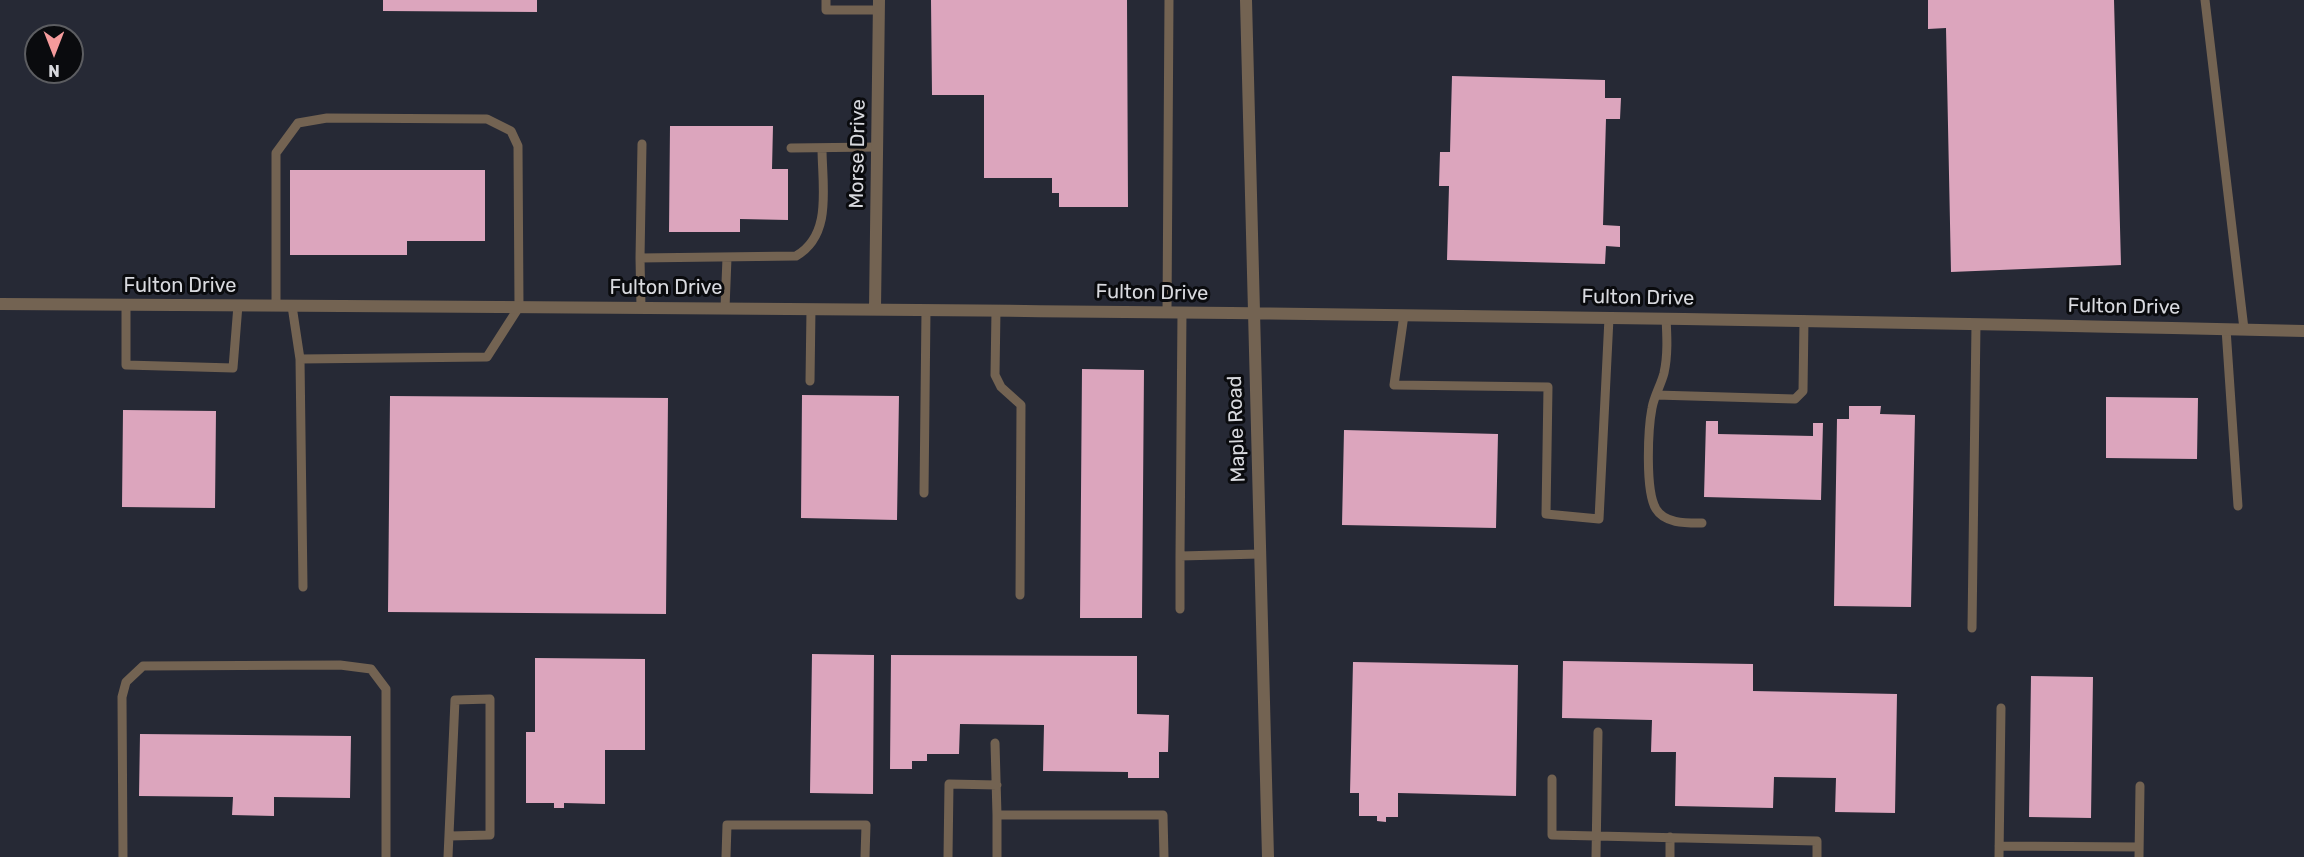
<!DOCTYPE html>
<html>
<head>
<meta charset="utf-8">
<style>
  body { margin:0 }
  #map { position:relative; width:2304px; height:857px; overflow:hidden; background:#1f2128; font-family:Rubik,sans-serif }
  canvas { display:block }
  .north { position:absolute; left:24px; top:24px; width:60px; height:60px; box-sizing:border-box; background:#0a0b0e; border:2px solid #5c5d61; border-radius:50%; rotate:180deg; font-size:16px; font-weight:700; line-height:24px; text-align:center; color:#d8d9de }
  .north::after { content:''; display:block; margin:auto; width:21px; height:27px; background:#f59b9c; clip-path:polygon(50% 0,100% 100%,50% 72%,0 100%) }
</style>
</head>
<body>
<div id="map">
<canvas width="2304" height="857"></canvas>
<div class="north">N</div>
</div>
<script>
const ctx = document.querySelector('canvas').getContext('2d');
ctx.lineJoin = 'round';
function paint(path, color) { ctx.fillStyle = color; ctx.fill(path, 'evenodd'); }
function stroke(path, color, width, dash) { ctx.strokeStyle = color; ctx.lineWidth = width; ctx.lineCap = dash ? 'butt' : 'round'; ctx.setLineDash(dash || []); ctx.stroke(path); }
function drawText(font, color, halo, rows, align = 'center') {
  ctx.font = font + ' Rubik,sans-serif'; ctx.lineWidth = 6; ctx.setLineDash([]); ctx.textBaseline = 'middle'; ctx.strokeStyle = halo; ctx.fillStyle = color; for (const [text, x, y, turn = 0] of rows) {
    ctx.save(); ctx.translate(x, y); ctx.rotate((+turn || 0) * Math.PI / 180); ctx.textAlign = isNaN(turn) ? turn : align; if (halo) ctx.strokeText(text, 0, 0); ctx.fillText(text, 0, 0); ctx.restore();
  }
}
const built = new Path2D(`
  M 0,0 L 2304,0 L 2304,857 L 0,857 ZM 36,36 L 72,36 L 72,72 L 36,72 Z`);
const building = new Path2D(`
  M 383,0 L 537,0 L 537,12 L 383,11 Z
  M 931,0 L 1127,0 L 1128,207 L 1059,207 L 1059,193 L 1052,193 L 1052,178 L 984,178 L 984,95 L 932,95 Z
  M 1928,0 L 2114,0 L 2121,265 L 1951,272 L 1946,28 L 1928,29 Z
  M 1452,76 L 1605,80 L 1605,98 L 1621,98 L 1620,119 L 1606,119 L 1603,225 L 1620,226 L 1620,247 L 1606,246 L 1605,264 L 1447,260 L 1449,186 L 1439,186 L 1440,152 L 1450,152 Z
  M 670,126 L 773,126 L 772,169 L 788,169 L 788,220 L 740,219 L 740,232 L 669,232 Z
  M 290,170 L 485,170 L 485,241 L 407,241 L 407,255 L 290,255 Z
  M 1082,369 L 1144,370 L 1142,618 L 1080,618 Z
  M 802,395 L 899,396 L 897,520 L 801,518 Z
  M 390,396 L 668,398 L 666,614 L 388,612 Z
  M 2106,397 L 2198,398 L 2197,459 L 2106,458 Z
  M 1849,406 L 1881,406 L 1880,414 L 1915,415 L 1911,607 L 1834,606 L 1837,419 L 1849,419 Z
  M 123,410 L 216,411 L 215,508 L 122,507 Z
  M 1706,421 L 1718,421 L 1718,434 L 1813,436 L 1813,423 L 1823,423 L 1821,500 L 1704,497 Z
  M 1344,430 L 1498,434 L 1496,528 L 1342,525 Z
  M 812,654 L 874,655 L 873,794 L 810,793 Z
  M 891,655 L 1137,656 L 1137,714 L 1169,715 L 1168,752 L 1159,752 L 1159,778 L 1128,778 L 1128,772 L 1043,771 L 1044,725 L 960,724 L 959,754 L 927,754 L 927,761 L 912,761 L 912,769 L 890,769 Z
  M 535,658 L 645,659 L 645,750 L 605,750 L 605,804 L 564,803 L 564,808 L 554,808 L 554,803 L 526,803 L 526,732 L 535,732 Z
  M 1563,661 L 1753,664 L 1753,691 L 1897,694 L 1895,813 L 1835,812 L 1836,778 L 1774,777 L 1773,808 L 1675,806 L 1676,752 L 1651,752 L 1652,720 L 1562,718 Z
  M 1353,662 L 1518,665 L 1516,796 L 1398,793 L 1398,817 L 1386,817 L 1386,822 L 1377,821 L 1377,816 L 1359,816 L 1359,793 L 1350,793 Z
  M 2031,676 L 2093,677 L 2091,818 L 2029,817 Z
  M 140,734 L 351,736 L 350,798 L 274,797 L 274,816 L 232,815 L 233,797 L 139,796 Z`);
const lane = new Path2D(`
  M 826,0 L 826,10 L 879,10
  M 2205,0 L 2244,329
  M 642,144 L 640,258 L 796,256 C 833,235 822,186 822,148
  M 791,148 L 877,147
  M 640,258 L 641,308
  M 126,305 L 126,365 L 233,368 L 238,305
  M 276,306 L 276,153 L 298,123 L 327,118 L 487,119 L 511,131 L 518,146 L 519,307 L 487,357 L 300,359 L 292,306
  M 725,308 L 727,258
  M 996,310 L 995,375 L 1001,387 L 1021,405 L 1020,595
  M 1167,312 L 1169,0
  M 1182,312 L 1180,556 L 1260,554
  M 1404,315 L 1394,385 L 1548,387 L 1546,514 L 1599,519 L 1609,318
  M 1666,318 C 1667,336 1668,355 1664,373 C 1661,385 1654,396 1652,408 C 1648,429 1645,491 1656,509 C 1665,524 1687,523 1702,523
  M 2226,329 L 2238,506
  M 300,359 L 303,587
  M 810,381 L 811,309
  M 1656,395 L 1795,399 L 1803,391 L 1804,320
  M 924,493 L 926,310
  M 1180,609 L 1180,556
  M 1972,628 L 1976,324
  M 995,743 L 997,815 L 1163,815 L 1164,857
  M 1552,779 L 1552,835 L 1817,841 L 1817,857
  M 1670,837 L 1670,857
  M 1999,846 L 2139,847
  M 123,857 L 122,697 L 126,682 L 143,666 L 340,665 L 371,669 L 386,689 L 386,857
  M 448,857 L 455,700 L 490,699 L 490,835 L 450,836
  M 726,857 L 727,825 L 866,825 L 865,857
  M 948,857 L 949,784 L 997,785
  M 997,857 L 997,813
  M 1596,857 L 1598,732
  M 1999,857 L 2001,708
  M 2139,857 L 2140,786`);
const street = new Path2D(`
  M 1246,0 L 1268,857
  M 0,304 C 768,308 1536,313 2304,331
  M 875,309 L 879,0`);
const streetNames = [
  ["Morse Drive",858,154,-89],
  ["Fulton Drive",180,286],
  ["Fulton Drive",666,288],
  ["Fulton Drive",1152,293,1],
  ["Fulton Drive",1638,298,1],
  ["Fulton Drive",2124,307,1],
  ["Maple Road",1237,429,-92]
];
paint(built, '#262935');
paint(building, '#dca5bd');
stroke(lane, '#736352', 9);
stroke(street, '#736352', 12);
drawText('20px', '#d8d9de', '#0a0b0e', streetNames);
</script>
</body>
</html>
